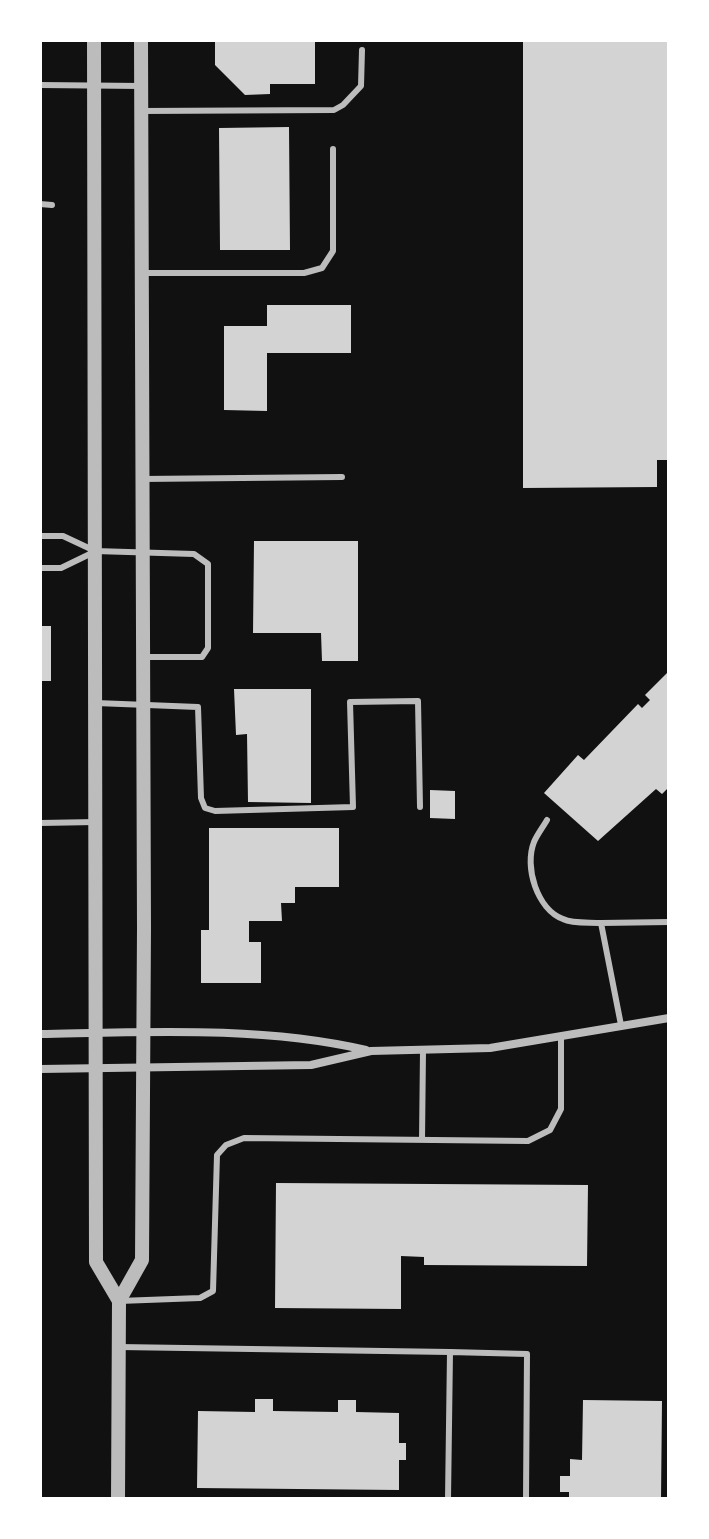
<!DOCTYPE html>
<html>
<head>
<meta charset="utf-8">
<style>
  body { margin:0 }
  #map { position:relative; width:709px; height:1539px; overflow:hidden; background:#111; font-family:"PT Sans Narrow",sans-serif }
  canvas { display:block }
  .frame { position:absolute; inset:0; border:42px solid #fff; pointer-events:none }
</style>
</head>
<body>
<div id="map">
<canvas width="709" height="1539"></canvas>
<div class="frame"></div>
</div>
<script>
const ctx = document.querySelector('canvas').getContext('2d');
ctx.lineJoin = 'round';
function paint(path, color) { ctx.fillStyle = color; ctx.fill(path, 'evenodd'); }
function stroke(path, color, width, dash) { ctx.strokeStyle = color; ctx.lineWidth = width; ctx.lineCap = dash ? 'butt' : 'round'; ctx.setLineDash(dash || []); ctx.stroke(path); }
const building = new Path2D(`
  M 215,40 L 315,40 L 315,84 L 270,84 L 270,94 L 245,95 L 215,65 Z
  M 523,40 L 669,40 L 669,460 L 657,460 L 657,487 L 523,488 Z
  M 289,127 L 290,250 L 220,250 L 219,128 Z
  M 267,305 L 351,305 L 351,353 L 267,353 L 267,411 L 224,410 L 224,326 L 267,326 Z
  M 254,541 L 358,541 L 358,661 L 322,661 L 321,633 L 253,633 Z
  M 40,626 L 51,626 L 51,681 L 40,681 Z
  M 669,671 L 669,787 L 662,794 L 656,789 L 598,841 L 544,793 L 578,755 L 584,760 L 638,704 L 642,708 L 650,700 L 645,695 Z
  M 234,689 L 311,689 L 311,803 L 248,802 L 247,734 L 236,735 Z
  M 430,790 L 455,791 L 455,819 L 430,818 Z
  M 209,828 L 339,828 L 339,887 L 295,887 L 295,903 L 281,903 L 282,921 L 249,921 L 249,942 L 261,942 L 261,983 L 201,983 L 201,930 L 209,930 Z
  M 276,1183 L 588,1185 L 587,1266 L 424,1265 L 424,1257 L 401,1256 L 401,1309 L 275,1308 Z
  M 255,1399 L 273,1399 L 273,1411 L 338,1412 L 338,1400 L 356,1400 L 356,1412 L 399,1413 L 399,1443 L 406,1443 L 406,1460 L 399,1460 L 399,1490 L 197,1488 L 198,1411 L 255,1412 Z
  M 583,1400 L 662,1401 L 661,1499 L 569,1499 L 569,1492 L 560,1492 L 560,1476 L 570,1476 L 570,1459 L 582,1460 Z`);
const service = new Path2D(`
  M 40,85 L 141,86
  M 141,111 L 334,110 L 343,105 L 361,86 L 362,50
  M 40,204 L 52,205
  M 142,273 L 304,273 L 322,268 L 333,251 L 333,149
  M 142,479 L 342,477
  M 40,536 L 63,536 L 95,551 L 194,554 L 208,564 L 208,648 L 202,657 L 143,657
  M 40,568 L 61,568 L 92,553
  M 96,703 L 198,707 L 201,798 L 205,808 L 215,811 L 353,807 L 350,702 L 418,701 L 420,807
  M 547,820 C 543,827 537,835 534,842 C 524,867 537,909 563,919 C 573,924 590,922 601,923
  M 40,823 L 96,822
  M 621,1025 L 601,923 L 669,922
  M 422,1140 L 423,1051
  M 119,1301 L 200,1298 L 213,1291 L 217,1155 L 226,1145 L 244,1138 L 528,1141 L 550,1130 L 561,1109 L 561,1036
  M 119,1347 L 450,1352 L 448,1499
  M 450,1352 L 527,1354 L 526,1499`);
const minor = new Path2D(`
  M 40,1034 C 147,1032 262,1026 366,1050
  M 40,1069 L 311,1065 L 371,1051 L 490,1048 L 669,1018`);
const tertiary = new Path2D(`
  M 94,40 L 96,1262 L 119,1301
  M 118,1499 L 119,1301 L 142,1260 L 144,928 L 141,40`);
paint(building, '#d3d3d3');
stroke(service, '#bcbcbc', 6);
stroke(minor, '#bcbcbc', 8);
stroke(tertiary, '#bcbcbc', 14);
</script>
</body>
</html>
